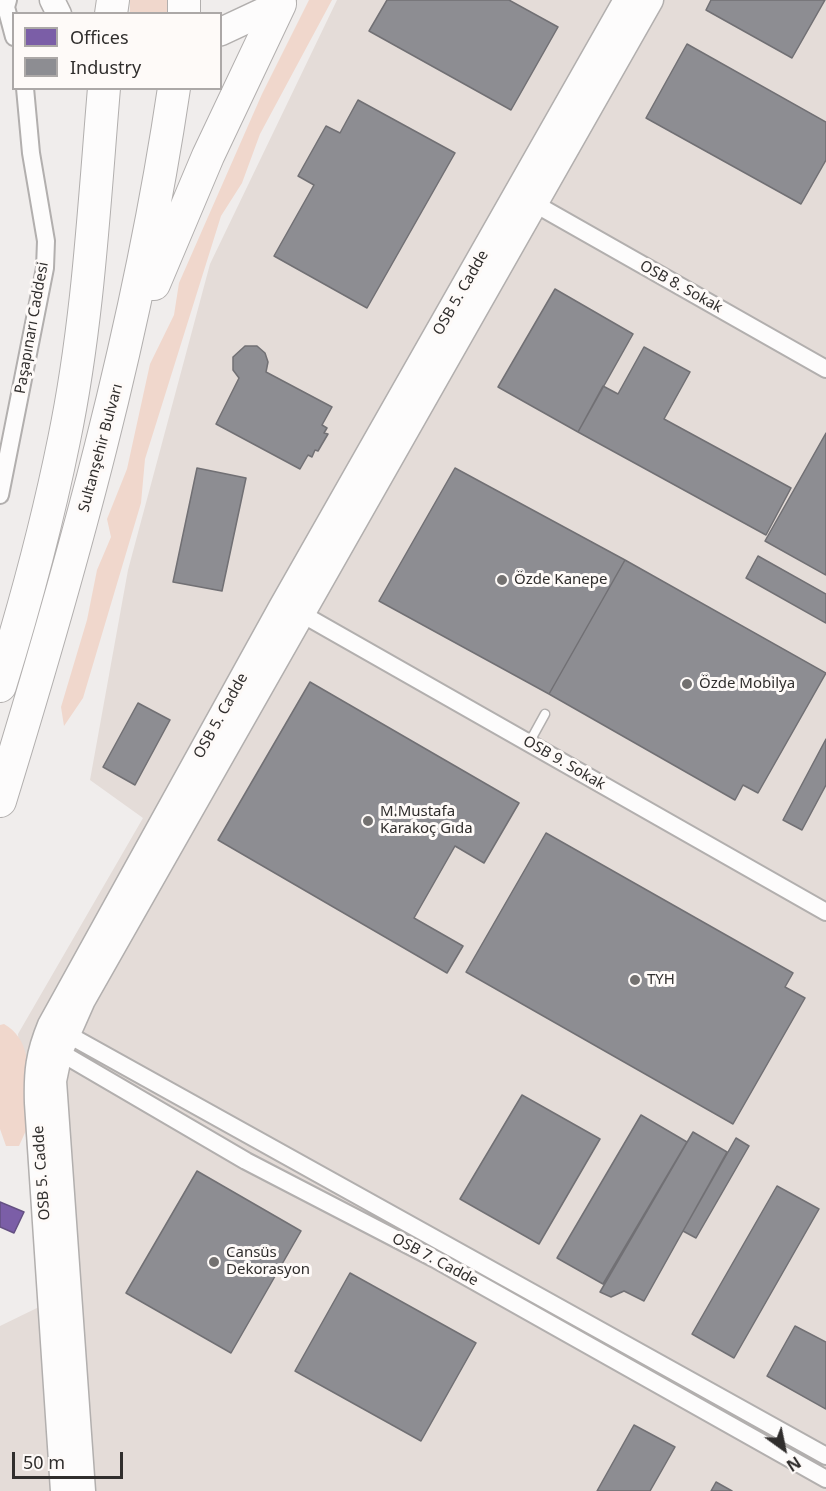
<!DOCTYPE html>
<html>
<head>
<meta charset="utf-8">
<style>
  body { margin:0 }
  #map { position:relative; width:826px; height:1491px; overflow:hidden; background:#f0edec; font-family:"Noto Sans",sans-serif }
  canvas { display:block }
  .legend { position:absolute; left:12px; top:12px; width:210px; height:78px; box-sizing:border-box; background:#fefaf8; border:2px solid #aca8a7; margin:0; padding:8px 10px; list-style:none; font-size:18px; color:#302e2d }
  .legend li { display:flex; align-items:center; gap:12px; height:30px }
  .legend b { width:30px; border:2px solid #aca8a7 }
  .north { position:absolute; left:754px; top:1419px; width:60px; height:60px; -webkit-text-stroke:4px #fefaf8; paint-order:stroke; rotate:147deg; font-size:16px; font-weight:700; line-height:24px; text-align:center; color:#302e2d }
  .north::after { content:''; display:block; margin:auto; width:21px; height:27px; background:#302e2d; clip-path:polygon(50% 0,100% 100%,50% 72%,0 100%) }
  .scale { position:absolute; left:12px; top:1452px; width:111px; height:27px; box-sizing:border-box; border:3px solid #302e2d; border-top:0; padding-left:8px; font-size:18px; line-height:21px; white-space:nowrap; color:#302e2d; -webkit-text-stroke:4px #fefaf8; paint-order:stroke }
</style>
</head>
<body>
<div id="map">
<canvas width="826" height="1491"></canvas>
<ul class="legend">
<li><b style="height:16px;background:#7b5ea7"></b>Offices</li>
<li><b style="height:16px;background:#8d8d92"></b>Industry</li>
</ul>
<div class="north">N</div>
<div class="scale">50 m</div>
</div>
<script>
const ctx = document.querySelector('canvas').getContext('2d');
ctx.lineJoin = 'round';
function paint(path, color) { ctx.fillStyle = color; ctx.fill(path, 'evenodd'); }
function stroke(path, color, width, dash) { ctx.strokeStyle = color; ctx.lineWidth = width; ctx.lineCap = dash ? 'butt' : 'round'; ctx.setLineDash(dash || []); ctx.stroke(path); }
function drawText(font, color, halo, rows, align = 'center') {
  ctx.font = font + ' "Noto Sans",sans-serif'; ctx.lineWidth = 6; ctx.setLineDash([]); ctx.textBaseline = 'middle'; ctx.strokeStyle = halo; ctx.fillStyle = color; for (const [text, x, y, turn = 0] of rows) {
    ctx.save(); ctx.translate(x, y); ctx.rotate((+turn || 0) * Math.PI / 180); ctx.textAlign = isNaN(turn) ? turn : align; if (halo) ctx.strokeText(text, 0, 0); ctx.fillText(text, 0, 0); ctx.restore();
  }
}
const built = new Path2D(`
  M 337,0 L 826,0 L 826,1491 L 0,1491 L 0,1326 L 39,1307 L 18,1034 L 143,818 L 90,780 L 128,570 L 210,264 Z`);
const green = new Path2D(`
  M 130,0 L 174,0 L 173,13 L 130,13 Z
  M 309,0 L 332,0 L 260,134 L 242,183 L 221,216 L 145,459 L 141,503 L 83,698 L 64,726 L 61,707 L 87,620 L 97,570 L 111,537 L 107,519 L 127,469 L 150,364 L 174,315 L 179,283 L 262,94 Z
  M 4,1024 C 16,1031 23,1041 26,1055 L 28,1126 L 19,1146 L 6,1146 L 0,1129 L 0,1025 Z`);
const offices = new Path2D(`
  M 0,1202 L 24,1212 L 14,1233 L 0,1227 Z`);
const industry = new Path2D(`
  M 387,0 L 509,0 L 558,27 L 511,110 L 369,31 Z
  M 711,0 L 825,0 L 792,58 L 706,10 Z
  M 687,44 L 826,122 L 826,160 L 801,204 L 646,118 Z
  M 358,100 L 455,153 L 367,308 L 274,256 L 314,185 L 298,176 L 326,126 L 340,133 Z
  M 555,289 L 633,334 L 578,432 L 498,387 Z
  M 245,346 L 257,346 L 265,353 L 268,362 L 266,372 L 332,407 L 322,425 L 327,428 L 324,433 L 328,434 L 318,451 L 315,450 L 312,457 L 308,455 L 300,469 L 216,424 L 239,378 L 233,370 L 233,357 Z
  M 644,347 L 690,372 L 664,419 L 791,488 L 766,535 L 578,432 L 603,386 L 618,394 Z
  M 826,433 L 826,575 L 765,541 Z
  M 197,468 L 246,478 L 222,591 L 173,582 Z
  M 455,468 L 625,560 L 549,694 L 379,601 Z
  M 758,556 L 826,594 L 826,623 L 746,578 Z
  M 625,560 L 826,673 L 758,793 L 743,785 L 735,800 L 549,694 Z
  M 310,682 L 519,803 L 484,863 L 455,846 L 414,918 L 463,946 L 447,973 L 218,840 Z
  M 138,703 L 170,720 L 135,785 L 103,767 Z
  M 826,739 L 826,785 L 802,830 L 783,820 Z
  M 546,833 L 793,973 L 785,987 L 805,998 L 733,1124 L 466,972 Z
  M 522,1095 L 600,1139 L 539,1244 L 460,1199 Z
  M 641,1115 L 687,1142 L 603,1284 L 557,1258 Z
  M 693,1132 L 727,1152 L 644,1301 L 624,1291 L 611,1297 L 600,1292 Z
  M 736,1138 L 749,1146 L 696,1238 L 683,1231 Z
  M 197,1171 L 301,1231 L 231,1353 L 126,1293 Z
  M 777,1186 L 819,1209 L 734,1358 L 692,1334 Z
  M 350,1273 L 476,1343 L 421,1441 L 295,1371 Z
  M 795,1326 L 826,1342 L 826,1409 L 767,1376 Z
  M 634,1425 L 675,1447 L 650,1491 L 597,1491 Z
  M 716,1482 L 732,1491 L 711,1491 Z`);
const lane = new Path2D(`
  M 529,743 L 545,714`);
const street = new Path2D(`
  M 8,0 L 6,7 L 14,37
  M 537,205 L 826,369
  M 0,495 L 45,268 L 46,241 L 31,153 L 25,88
  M 302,614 L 826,912
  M 58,1029 L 826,1456
  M 51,1047 L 246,1161 L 435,1259 L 826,1479`);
const secondary = new Path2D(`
  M 52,0 L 59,14
  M 63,1491 L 37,1103 C 36,1072 38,1054 50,1025 L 281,607 L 626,0
  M 83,1491 L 54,1081 L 60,1052 L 83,1000 L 651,0`);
const primary = new Path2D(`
  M 220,32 L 280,4 L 282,0`);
const highway = new Path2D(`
  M 111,14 L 113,0
  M 184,14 L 184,0
  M 154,284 L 208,156 L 280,4
  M 0,686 C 25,605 47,524 64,440 C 88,324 94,206 104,88
  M 0,801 C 72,567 138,331 174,88`);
const markers = [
  [502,580,6,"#737170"],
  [687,684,6,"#737170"],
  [368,821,6,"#737170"],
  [635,980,6,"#737170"],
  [214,1262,6,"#737170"]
];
const streetNames = [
  ["OSB 8. Sokak",681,287,29],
  ["OSB 5. Cadde",461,293,-60],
  ["Paşapınarı Caddesi",32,328,-80],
  ["Sultanşehir Bulvarı",101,448,-75],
  ["OSB 5. Cadde",221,716,-61],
  ["OSB 9. Sokak",564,763,30],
  ["OSB 5. Cadde",42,1173,-94],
  ["OSB 7. Cadde",435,1260,28]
];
const poiNames = [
  ["Özde Kanepe",514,580],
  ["Özde Mobilya",699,684],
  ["M.Mustafa",380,812],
  ["Karakoç Gıda",380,829],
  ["TYH",647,980],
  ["Cansüs",226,1253],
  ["Dekorasyon",226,1270]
];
paint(built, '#e4dcd8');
paint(green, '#f0d7cc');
paint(offices, '#7b5ea7');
stroke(offices, '#645082', 1.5);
paint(industry, '#8d8d92');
stroke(industry, '#717074', 1.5);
stroke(lane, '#b2afae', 11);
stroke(street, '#b2afae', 20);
stroke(secondary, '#b2afae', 27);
stroke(primary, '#b2afae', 30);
stroke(highway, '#b2afae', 34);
stroke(lane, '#fdfcfc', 8);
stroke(street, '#fdfcfc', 16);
stroke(secondary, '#fdfcfc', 24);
stroke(primary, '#fdfcfc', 27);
stroke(highway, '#fdfcfc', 32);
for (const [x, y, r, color] of markers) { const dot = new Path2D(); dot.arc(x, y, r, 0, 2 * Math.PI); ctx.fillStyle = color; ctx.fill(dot); stroke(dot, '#fefaf8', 2); }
drawText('15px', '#302e2d', '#fefaf8', streetNames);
drawText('15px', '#302e2d', '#fefaf8', poiNames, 'left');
</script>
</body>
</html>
